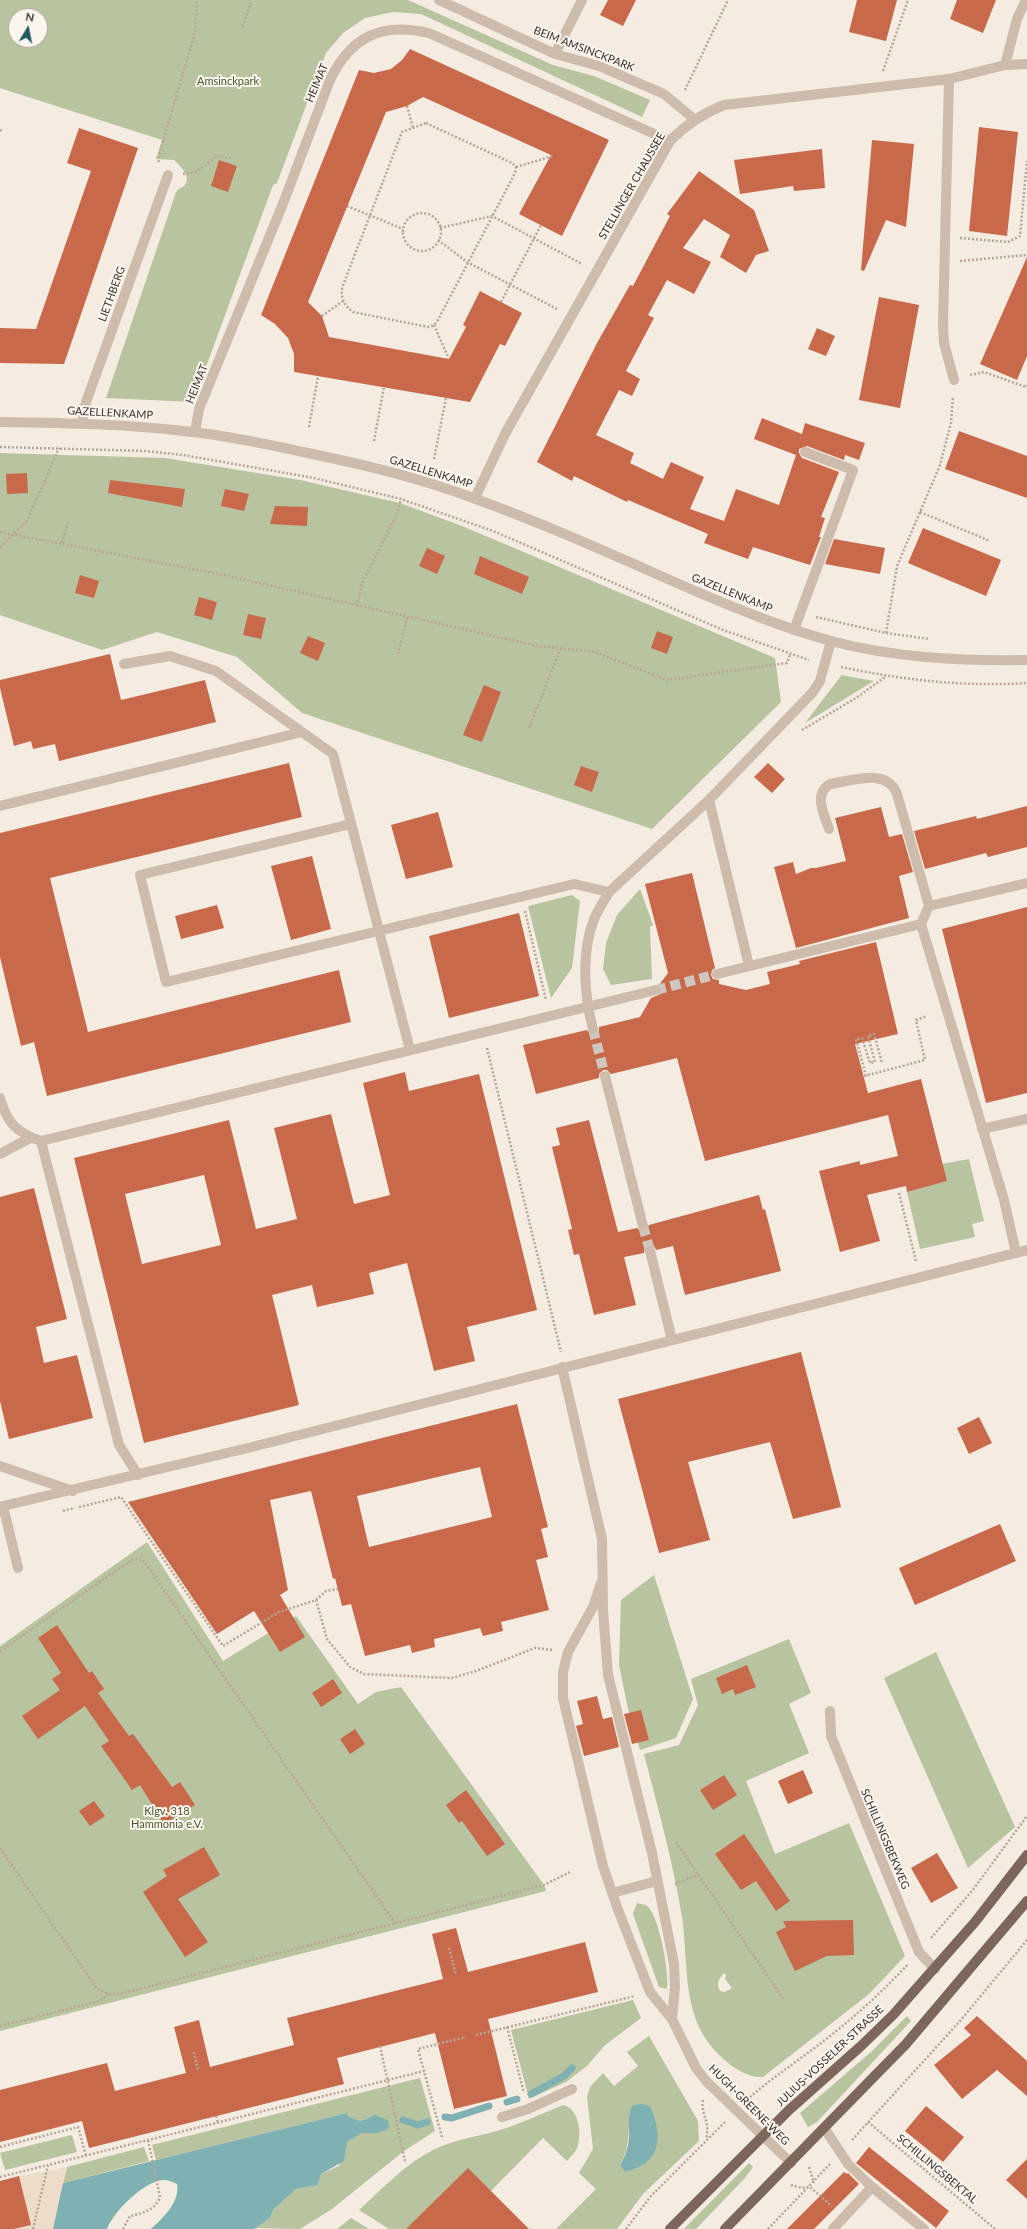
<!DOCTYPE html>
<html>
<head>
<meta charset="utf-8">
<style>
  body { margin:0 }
  #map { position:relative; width:1027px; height:2229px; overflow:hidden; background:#f4ebe1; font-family:Lato,sans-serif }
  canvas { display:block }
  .north { position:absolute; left:8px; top:8px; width:40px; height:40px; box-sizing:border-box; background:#fbf5ee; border:1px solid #aea6a0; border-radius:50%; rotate:10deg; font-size:11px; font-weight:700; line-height:16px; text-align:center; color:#3b302b }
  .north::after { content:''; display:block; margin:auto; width:14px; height:18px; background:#1f5a5e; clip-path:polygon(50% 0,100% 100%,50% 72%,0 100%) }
</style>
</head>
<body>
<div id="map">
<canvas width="1027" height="2229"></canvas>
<div class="north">N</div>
</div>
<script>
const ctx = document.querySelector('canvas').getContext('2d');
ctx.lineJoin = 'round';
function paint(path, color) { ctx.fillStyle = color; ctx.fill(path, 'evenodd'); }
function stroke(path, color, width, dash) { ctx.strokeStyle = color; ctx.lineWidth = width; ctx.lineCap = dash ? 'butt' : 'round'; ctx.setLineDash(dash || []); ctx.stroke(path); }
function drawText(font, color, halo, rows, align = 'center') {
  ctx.font = font + ' Lato,sans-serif'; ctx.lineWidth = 4; ctx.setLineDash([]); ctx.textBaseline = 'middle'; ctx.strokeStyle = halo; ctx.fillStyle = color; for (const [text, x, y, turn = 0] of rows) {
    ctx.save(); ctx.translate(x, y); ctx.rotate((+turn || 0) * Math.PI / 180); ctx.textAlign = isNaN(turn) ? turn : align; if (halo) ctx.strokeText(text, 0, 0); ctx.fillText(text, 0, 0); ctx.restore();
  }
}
const green = new Path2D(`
  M 0,0 L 408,0 L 553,65 L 594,76 L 650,100 L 642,117 L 421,14 L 393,12 L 365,18 L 343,33 L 326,53 L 277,183 L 273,185 L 193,402 L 106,398 L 176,192 C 179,188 182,188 184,186 C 193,177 180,166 174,160 L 156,159 L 162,140 L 0,88 ZM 16,16 L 40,16 L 40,40 L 16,40 Z
  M 0,453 L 165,458 L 300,480 L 400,503 L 462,526 L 775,658 L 781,702 L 652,829 L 302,713 L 237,657 L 157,632 L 102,650 L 0,615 Z
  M 841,675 L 874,681 L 805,723 L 841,676 Z
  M 640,889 L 653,925 L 650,927 L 652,979 L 611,985 L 603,969 L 606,943 L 617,915 Z
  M 572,895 L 580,901 L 572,968 L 551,998 L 528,906 Z
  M 969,1159 L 984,1221 L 972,1224 L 975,1237 L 920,1249 L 907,1192 L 946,1181 L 942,1164 Z
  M 147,1542 L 223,1661 L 296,1616 L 358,1704 L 376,1692 L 401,1687 L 544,1885 L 546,1891 L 0,2031 L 0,1646 Z
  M 654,1575 L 693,1699 L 676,1738 L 640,1750 L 628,1709 L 619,1665 L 621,1600 Z
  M 789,1639 L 811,1693 L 789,1704 L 809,1753 L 746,1781 L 775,1854 L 849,1823 L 905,1956 L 869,1994 L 763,2077 C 738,2079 707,2047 698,2025 C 684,1991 687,1953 682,1917 C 673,1862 658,1808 644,1754 L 679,1745 L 698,1705 L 691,1679 ZM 724,1973 L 726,1975 L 725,1979 L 732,1988 L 725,1992 L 720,1991 C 716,1984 719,1978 724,1973 Z
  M 936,1652 L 1015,1827 L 968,1868 L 884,1678 Z
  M 637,1903 C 639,1904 644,1904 646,1905 C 659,1913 670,1975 667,1989 L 659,1987 L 633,1914 Z
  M 633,2000 L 641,2018 L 604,2046 L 587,2066 L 566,2082 L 529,2099 L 511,2030 Z
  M 907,2016 L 911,2021 L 817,2122 L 808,2127 L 800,2113 L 871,2052 Z
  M 649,2036 L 698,2121 L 699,2141 L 643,2194 L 617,2229 L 556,2229 L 596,2189 L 579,2173 L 593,2149 L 587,2097 L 590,2087 L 603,2073 L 614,2086 L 638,2066 L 627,2052 ZM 629,2111 L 643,2165 L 625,2172 L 620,2165 C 630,2147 629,2131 629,2111 Z
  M 420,2078 L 435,2131 L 404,2151 L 332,2209 L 300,2229 L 254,2228 L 270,2218 L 273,2210 L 296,2189 L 318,2185 L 321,2174 L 339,2166 L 347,2142 L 362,2133 L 378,2133 L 375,2115 L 361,2121 L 349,2117 L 347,2113 L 156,2160 L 152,2145 Z
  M 563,2105 C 578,2108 582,2131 578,2145 C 577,2151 571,2156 567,2161 L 543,2138 L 491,2191 L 406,2229 L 389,2229 L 359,2210 C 382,2189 405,2164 433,2150 C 453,2140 475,2137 497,2131 C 520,2124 541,2114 563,2105 Z
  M 72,2135 L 77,2152 L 5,2170 L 0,2153 Z
  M 144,2147 L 149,2161 L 63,2183 L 67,2167 Z
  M 749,2163 L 753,2167 L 744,2179 L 696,2229 L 684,2229 Z
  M 351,2218 L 369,2229 L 337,2229 Z`);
const plaza = new Path2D(`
  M 67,2167 L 53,2229 L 14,2229 L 31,2225 L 19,2176 Z`);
const water = new Path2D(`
  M 642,2104 L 650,2106 C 663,2137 662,2163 625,2172 L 620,2165 C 625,2156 628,2149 629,2138 C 630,2127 626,2115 633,2105 Z
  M 347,2113 L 349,2117 L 361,2121 L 375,2115 L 388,2120 L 389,2128 L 378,2133 L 362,2133 L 347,2142 L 344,2161 L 321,2174 L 318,2185 L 296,2189 L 273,2210 L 270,2218 L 254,2229 L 151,2229 C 164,2217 180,2202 177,2184 C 173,2182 168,2180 164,2180 C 145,2180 113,2212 107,2229 L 53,2229 L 63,2183 Z`);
const stream = new Path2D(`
  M 531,2094 L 564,2076 L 572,2068
  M 507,2102 L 517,2099
  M 445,2117 L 452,2118 L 489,2106
  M 403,2120 L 418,2125 L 427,2122`);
const building = new Path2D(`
  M 608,0 L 636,0 L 623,26 L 600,15 Z
  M 857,0 L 897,0 L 886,41 L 849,32 Z
  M 957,0 L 996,0 L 983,33 L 950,19 Z
  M 410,49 L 609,140 L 562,236 L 519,214 L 551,155 L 423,97 L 407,106 L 386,112 L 308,302 L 322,316 L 329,337 L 449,359 L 466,327 L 463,325 L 480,291 L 522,313 L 505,346 L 500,344 L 470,402 L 294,372 L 294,354 L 288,338 L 275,324 L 261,315 L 359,70 L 374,73 L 391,69 L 402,60 Z
  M 979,127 L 1018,132 L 1007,236 L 969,231 Z
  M 79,128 L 138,148 L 64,364 L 0,363 L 0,328 L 36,329 L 91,171 L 67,163 Z
  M 872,140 L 914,144 L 906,227 L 886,220 L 864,271 L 861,270 Z
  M 822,149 L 825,188 L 794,191 L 793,186 L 740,194 L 734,160 Z
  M 219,160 L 237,166 L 228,192 L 211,186 Z
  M 699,171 L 754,210 L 769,251 L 756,255 L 746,273 L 720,257 L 730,235 L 704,219 L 683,248 L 711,262 L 694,294 L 667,280 L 648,315 L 654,318 L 626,371 L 640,379 L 632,396 L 619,390 L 596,435 L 634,453 L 630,463 L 663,479 L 671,462 L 704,477 L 690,509 L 724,521 L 736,489 L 779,505 L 796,455 L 754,439 L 762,418 L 802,434 L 805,423 L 865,443 L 859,460 L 845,455 L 844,460 L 807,446 L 799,449 L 799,453 L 802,458 L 839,472 L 821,517 L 825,518 L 819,537 L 821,537 L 810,565 L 753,547 L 748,559 L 704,543 L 708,534 L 628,500 L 627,502 L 574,476 L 572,481 L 537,462 L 597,343 L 630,285 L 633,286 L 670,216 L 667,214 Z
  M 1027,257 L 1027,356 L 1017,380 L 980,364 Z
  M 879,297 L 919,305 L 900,408 L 859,400 Z
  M 817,328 L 835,336 L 826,356 L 808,349 Z
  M 959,431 L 1027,456 L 1027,498 L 945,469 Z
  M 27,473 L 28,493 L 7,494 L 6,474 Z
  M 110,480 L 185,489 L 182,507 L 108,493 Z
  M 225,489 L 249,494 L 244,511 L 221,506 Z
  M 275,506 L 308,507 L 307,526 L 270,524 Z
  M 923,528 L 1001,560 L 986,596 L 908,563 Z
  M 834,539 L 885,548 L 880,574 L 825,564 Z
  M 427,548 L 445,556 L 437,574 L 419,566 Z
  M 480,556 L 529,577 L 522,594 L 474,574 Z
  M 80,575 L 99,581 L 94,598 L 75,593 Z
  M 199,597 L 217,602 L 212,620 L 194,615 Z
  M 248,614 L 266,618 L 261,639 L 243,635 Z
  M 657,631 L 673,637 L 667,654 L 651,648 Z
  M 308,636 L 325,643 L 318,661 L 300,653 Z
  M 110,654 L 121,700 L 205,680 L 216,722 L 59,761 L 55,744 L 33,749 L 31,741 L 14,746 L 0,688 L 0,680 Z
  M 484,685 L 501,692 L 482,742 L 463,735 Z
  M 289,763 L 302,817 L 50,878 L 88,1032 L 339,970 L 351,1022 L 47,1096 L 34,1042 L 21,1046 L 0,957 L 0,833 Z
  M 768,763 L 785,779 L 772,793 L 754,777 Z
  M 581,766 L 599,772 L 592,792 L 574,785 Z
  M 1027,806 L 1027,847 L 988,857 L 986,853 L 925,869 L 914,831 L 976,816 L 977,819 Z
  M 881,807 L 889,837 L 902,834 L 913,872 L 899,876 L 909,918 L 796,948 L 774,867 L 793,862 L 796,874 L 811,868 L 816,868 L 846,861 L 835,818 Z
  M 438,812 L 453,867 L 406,879 L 391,825 Z
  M 312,856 L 331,929 L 291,940 L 271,866 Z
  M 692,873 L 715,968 L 712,970 L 711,975 L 713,979 L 719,980 L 719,984 L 746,990 L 770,984 L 767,972 L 800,964 L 799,961 L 876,942 L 898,1034 L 855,1044 L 868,1093 L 921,1079 L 947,1181 L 907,1192 L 906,1186 L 867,1195 L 880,1241 L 840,1252 L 819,1171 L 860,1161 L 860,1165 L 898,1156 L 888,1115 L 705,1161 L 677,1058 L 611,1074 L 607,1070 L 603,1070 L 599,1074 L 599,1078 L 536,1094 L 523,1045 L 587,1030 L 591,1035 L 595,1035 L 599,1031 L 599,1027 L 640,1017 L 651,998 L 661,994 L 662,989 L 659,985 L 668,973 L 645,884 Z
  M 217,905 L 224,928 L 181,939 L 175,916 Z
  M 1027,907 L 1027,1093 L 986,1103 L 942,929 Z
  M 519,913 L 539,996 L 449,1018 L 429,936 Z
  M 405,1072 L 409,1091 L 479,1074 L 537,1310 L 467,1327 L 475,1361 L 434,1371 L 407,1263 L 369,1273 L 374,1294 L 339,1302 L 317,1307 L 312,1285 L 272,1295 L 299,1405 L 144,1443 L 74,1158 L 229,1120 L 256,1229 L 297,1219 L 274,1128 L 331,1114 L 354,1204 L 390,1195 L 363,1083 ZM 204,1175 L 221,1245 L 142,1264 L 125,1194 Z
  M 589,1120 L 618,1232 L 637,1228 L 641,1232 L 645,1232 L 649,1225 L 759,1195 L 763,1210 L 765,1209 L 781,1271 L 685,1295 L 673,1246 L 656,1250 L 654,1246 L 649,1245 L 645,1247 L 644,1253 L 624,1257 L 636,1305 L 594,1315 L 579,1254 L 574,1255 L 568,1230 L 572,1229 L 552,1147 L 560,1145 L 556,1128 Z
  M 34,1188 L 67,1319 L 36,1327 L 44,1363 L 77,1355 L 93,1418 L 9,1439 L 0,1401 L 0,1197 Z
  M 801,1352 L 841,1507 L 793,1519 L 770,1442 L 688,1462 L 710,1540 L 659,1553 L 618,1399 Z
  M 517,1404 L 548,1527 L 541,1529 L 548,1557 L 536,1560 L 549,1610 L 501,1622 L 503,1631 L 483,1636 L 480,1628 L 434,1639 L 435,1647 L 412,1653 L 410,1645 L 365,1656 L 351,1604 L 342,1606 L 335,1578 L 333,1579 L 311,1491 L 270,1500 L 288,1590 L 280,1595 L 305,1637 L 280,1652 L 254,1611 L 217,1634 L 128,1502 ZM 480,1467 L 492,1517 L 369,1547 L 357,1496 Z
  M 979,1417 L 992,1443 L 969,1454 L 957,1428 Z
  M 1000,1524 L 1016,1561 L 915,1605 L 899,1568 Z
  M 57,1625 L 89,1673 L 92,1671 L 104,1689 L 98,1693 L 129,1736 L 133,1734 L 172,1787 L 180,1782 L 195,1805 L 164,1824 L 140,1785 L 132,1790 L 101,1746 L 109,1741 L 85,1706 L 38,1739 L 22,1716 L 60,1690 L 52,1679 L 61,1673 L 38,1638 Z
  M 747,1665 L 756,1687 L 735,1695 L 733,1689 L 722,1694 L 716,1678 Z
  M 333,1679 L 342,1693 L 321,1707 L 312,1693 Z
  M 597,1696 L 603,1719 L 612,1717 L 619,1747 L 584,1756 L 576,1726 L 583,1724 L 577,1701 Z
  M 641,1710 L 649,1740 L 632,1744 L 624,1714 Z
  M 355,1729 L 365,1744 L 350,1754 L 340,1739 Z
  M 803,1770 L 813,1793 L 788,1804 L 778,1781 Z
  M 724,1775 L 737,1795 L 713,1810 L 700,1790 Z
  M 466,1790 L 505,1844 L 487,1856 L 462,1821 L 459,1823 L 446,1805 Z
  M 94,1801 L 105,1816 L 90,1826 L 79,1811 Z
  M 744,1834 L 790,1901 L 776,1911 L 756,1881 L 741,1890 L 715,1854 Z
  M 204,1847 L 220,1875 L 178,1899 L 208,1942 L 185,1957 L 143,1892 L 167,1876 L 163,1870 Z
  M 937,1853 L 958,1888 L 931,1903 L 911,1868 Z
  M 853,1920 L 854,1955 L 827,1956 L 795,1971 L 776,1932 L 786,1927 L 783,1921 Z
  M 456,1928 L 468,1972 L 585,1942 L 598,1992 L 488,2019 L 507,2096 L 454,2109 L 435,2033 L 337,2058 L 344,2084 L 89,2148 L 82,2121 L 0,2142 L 0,2090 L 107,2063 L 115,2091 L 186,2073 L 174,2027 L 199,2020 L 210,2067 L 294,2045 L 287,2018 L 443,1979 L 432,1934 Z
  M 977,2016 L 1027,2061 L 1027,2096 L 997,2070 L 962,2099 L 934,2065 L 971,2035 L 964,2028 Z
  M 926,2106 L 964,2137 L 943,2162 L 905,2131 Z
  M 869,2147 L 949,2211 L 936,2228 L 856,2163 Z
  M 1027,2159 L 1027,2199 L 1006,2180 Z
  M 468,2168 L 529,2229 L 406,2229 Z
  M 844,2172 L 847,2174 L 848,2173 L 859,2184 L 814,2229 L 787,2229 Z
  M 19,2176 L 31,2225 L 14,2229 L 0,2229 L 0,2181 Z`);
const minorTunnel = new Path2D(`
  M 656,990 L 717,974
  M 593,1029 L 605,1076
  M 643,1226 L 650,1251`);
const path = new Path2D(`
  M 243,27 L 251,0
  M 883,71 L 908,0
  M 685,90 L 728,0
  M 407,106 L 413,128
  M 426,123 L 512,163 L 516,167 L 515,173 L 438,320 L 434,325 L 428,327 L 353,312 C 344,305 341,299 342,288 L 402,132 Z
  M 0,130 L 3,131
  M 159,162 L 158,159 L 195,32 L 197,0
  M 516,167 L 553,156
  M 183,174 L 197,172 L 217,156 L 233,158
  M 347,206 L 403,229
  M403 232a19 19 0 1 1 38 0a19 19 0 1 1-38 0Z
  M 440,228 L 492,216 L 582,264
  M 960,238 L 1008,242 L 1020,236 L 1027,161
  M 438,240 L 467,262 L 557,309
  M 960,261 L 1027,255
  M 501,302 L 541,225
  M 322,316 L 343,301
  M 434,325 L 449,359
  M 970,375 L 984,372 L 1026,387 L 1027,385
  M 309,427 L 318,376
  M 374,441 L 384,387
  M 0,447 L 146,451 L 183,455 L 314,478 L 401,499 L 493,531 L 723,630 L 809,660
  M 434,459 L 446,398
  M 920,512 L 990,541
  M 0,532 L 224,575 L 538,646 L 595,652 L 667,680 L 787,663 L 790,655
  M 62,543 L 69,520
  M 0,547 L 27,521 L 59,448
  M 357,606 L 362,583 L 397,514 L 401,499
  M 816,617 L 886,633 L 929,639
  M 886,633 L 897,566 L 940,465 L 951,423 L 953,396
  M 398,654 L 407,618
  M 841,667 C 903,680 963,687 1027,683
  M 529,728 L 560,650
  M 802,730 L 856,698 L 885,677
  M 525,911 L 546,1000
  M 487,1048 L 561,1352
  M 864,1076 L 925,1060 L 916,1020 L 927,1016
  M 866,1076 L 856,1039 L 862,1038 L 870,1063 L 875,1062 L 868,1036 L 874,1034 L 882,1063
  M 899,1193 L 916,1261
  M 79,1507 L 121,1497 L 223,1646 L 279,1612 L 316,1600 L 327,1639 L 350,1667 L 364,1674 L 452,1678 L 476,1671 L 535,1648 L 552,1650
  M 63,1511 L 75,1508
  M 316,1600 L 326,1591 L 338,1589
  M 0,1651 L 133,1559 L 143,1560 L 395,1923
  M 676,1842 L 784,2000
  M 0,1848 L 97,1989 L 108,1994 L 120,1994 L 544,1885 L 570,1872
  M 675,1884 L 698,1875
  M 931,1938 L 972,1891 L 1027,1816
  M 449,1948 L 456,1975
  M 0,2026 L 100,2001 L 108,1994
  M 507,2027 L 524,2093
  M 476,2035 L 635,1996
  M 380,2046 L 405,2161
  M 194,2052 L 198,2070
  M 703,2100 C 700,2113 711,2122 706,2139
  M 747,2100 C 765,2083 785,2070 805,2055 C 842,2028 877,1998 908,1964
  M 216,2116 L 218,2123
  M 868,2122 L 995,2229
  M 442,2137 L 418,2049 L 466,2037
  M 852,2140 L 960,2021 L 1027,1940
  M 0,2147 L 78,2127 L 86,2156
  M 809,2167 L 814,2183
  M 0,2177 L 48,2165
  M 791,2185 L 802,2188 L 810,2187 L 832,2206
  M 33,2229 L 48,2165 L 424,2071
  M 123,2229 L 130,2216 C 142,2214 156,2209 160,2197 L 148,2140
  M 626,2229 L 651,2196 L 725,2122
  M 768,2229 L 830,2164`);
const minor = new Path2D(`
  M 439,0 L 555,54 L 599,66 L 664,94 L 694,119
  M 555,54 L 582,0
  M 1005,65 L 1017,19 L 1026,0
  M 949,79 L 943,324 L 944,343 L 954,380
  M 0,422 C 64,423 128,424 192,432 C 230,436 266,444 303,452 C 361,464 417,477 473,498 C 548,525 622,559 695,591 C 740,610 784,628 831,641 C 895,658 961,661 1027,660
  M 82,423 L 86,402 L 168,175
  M 195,432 L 199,409 L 284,201 L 330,80 C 351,36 382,22 429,33 L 670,141
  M 475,498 L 505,434 L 670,141 C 686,124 702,114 724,105 L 949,79 L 1005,65 L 1027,64
  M 794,630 L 853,470 L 805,452
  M 124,664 L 170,656 L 216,671 L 302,732
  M 709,800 L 749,966
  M 0,806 L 302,732 L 333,754 L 410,1050
  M 351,824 L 140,875 L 166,982 L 574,884 L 609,892 L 709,800 L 813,692 L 820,681 L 831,641
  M 829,829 C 824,814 813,794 830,784 C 852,781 887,767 897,794 L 929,906
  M 717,974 L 921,924
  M 593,1029 C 584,995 581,953 594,919 C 598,910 604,901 609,892
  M 605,1076 L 643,1226
  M 0,1098 C 7,1123 17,1133 41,1141 L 656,990
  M 982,1129 L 1027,1119
  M 41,1141 L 119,1445 L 138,1475
  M 0,1154 L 30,1138
  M 650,1251 L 672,1340
  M 1016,1253 L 1004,1200 L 921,924 L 929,906 L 1027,883
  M 562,1367 L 602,1539 L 603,1610 L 608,1675 L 652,1853 L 674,1964 L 675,1987 L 672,2019
  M 0,1466 L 73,1491
  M 18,1568 L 3,1506 L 248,1448 L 1027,1250
  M 601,1583 L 593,1607 L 568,1652 L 563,1672 L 563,1698 L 603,1866 L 617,1907 L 650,1992 L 672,2019 L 696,2068 L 707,2082 L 791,2163
  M 830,1711 L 831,1736 L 919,1952 L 935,1969
  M 612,1893 L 657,1881
  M 502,2117 L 528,2109 L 572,2089
  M 825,2129 L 848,2164 L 872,2187 L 924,2229
  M 833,2229 L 872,2187`);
const major = new Path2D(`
  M 670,2229 L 789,2110 L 861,2046 L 893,2015 L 975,1922 L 1027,1855
  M 725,2229 L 906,2044 L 1027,1901`);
const streetNames = [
  ["BEIM AMSINCKPARK",584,49,21],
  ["HEIMAT",317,83,-67],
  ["STELLINGER CHAUSSEE",632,186,-60],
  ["LIETHBERG",112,294,-70],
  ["HEIMAT",197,384,-68],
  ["GAZELLENKAMP",110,413,3],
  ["GAZELLENKAMP",431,472,17],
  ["GAZELLENKAMP",732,593,22],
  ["SCHILLINGSBEKWEG",885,1839,67],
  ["JULIUS-VOSSELER-STRASSE",830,2056,-43],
  ["HUGH-GREENE-WEG",749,2105,45],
  ["SCHILLINGSBEKTAL",937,2169,40]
];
const parkNames = [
  ["Amsinckpark",228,81],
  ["Klgv. 318",167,1811],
  ["Hammonia e.V.",167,1824]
];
paint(green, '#b8c4a0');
paint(plaza, '#ecdcc8');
paint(water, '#7fb0b2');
stroke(stream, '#7fb0b2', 7);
paint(building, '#c8694b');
stroke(minorTunnel, '#cfc6bd', 10, [10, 5]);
stroke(path, '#b9a596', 2.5, [2, 2]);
stroke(minor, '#cdbbac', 10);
stroke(major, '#7d675c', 10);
drawText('11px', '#3b302b', '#fbf5ee', streetNames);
drawText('11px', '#4a5a2e', '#fbf5ee', parkNames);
</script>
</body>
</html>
